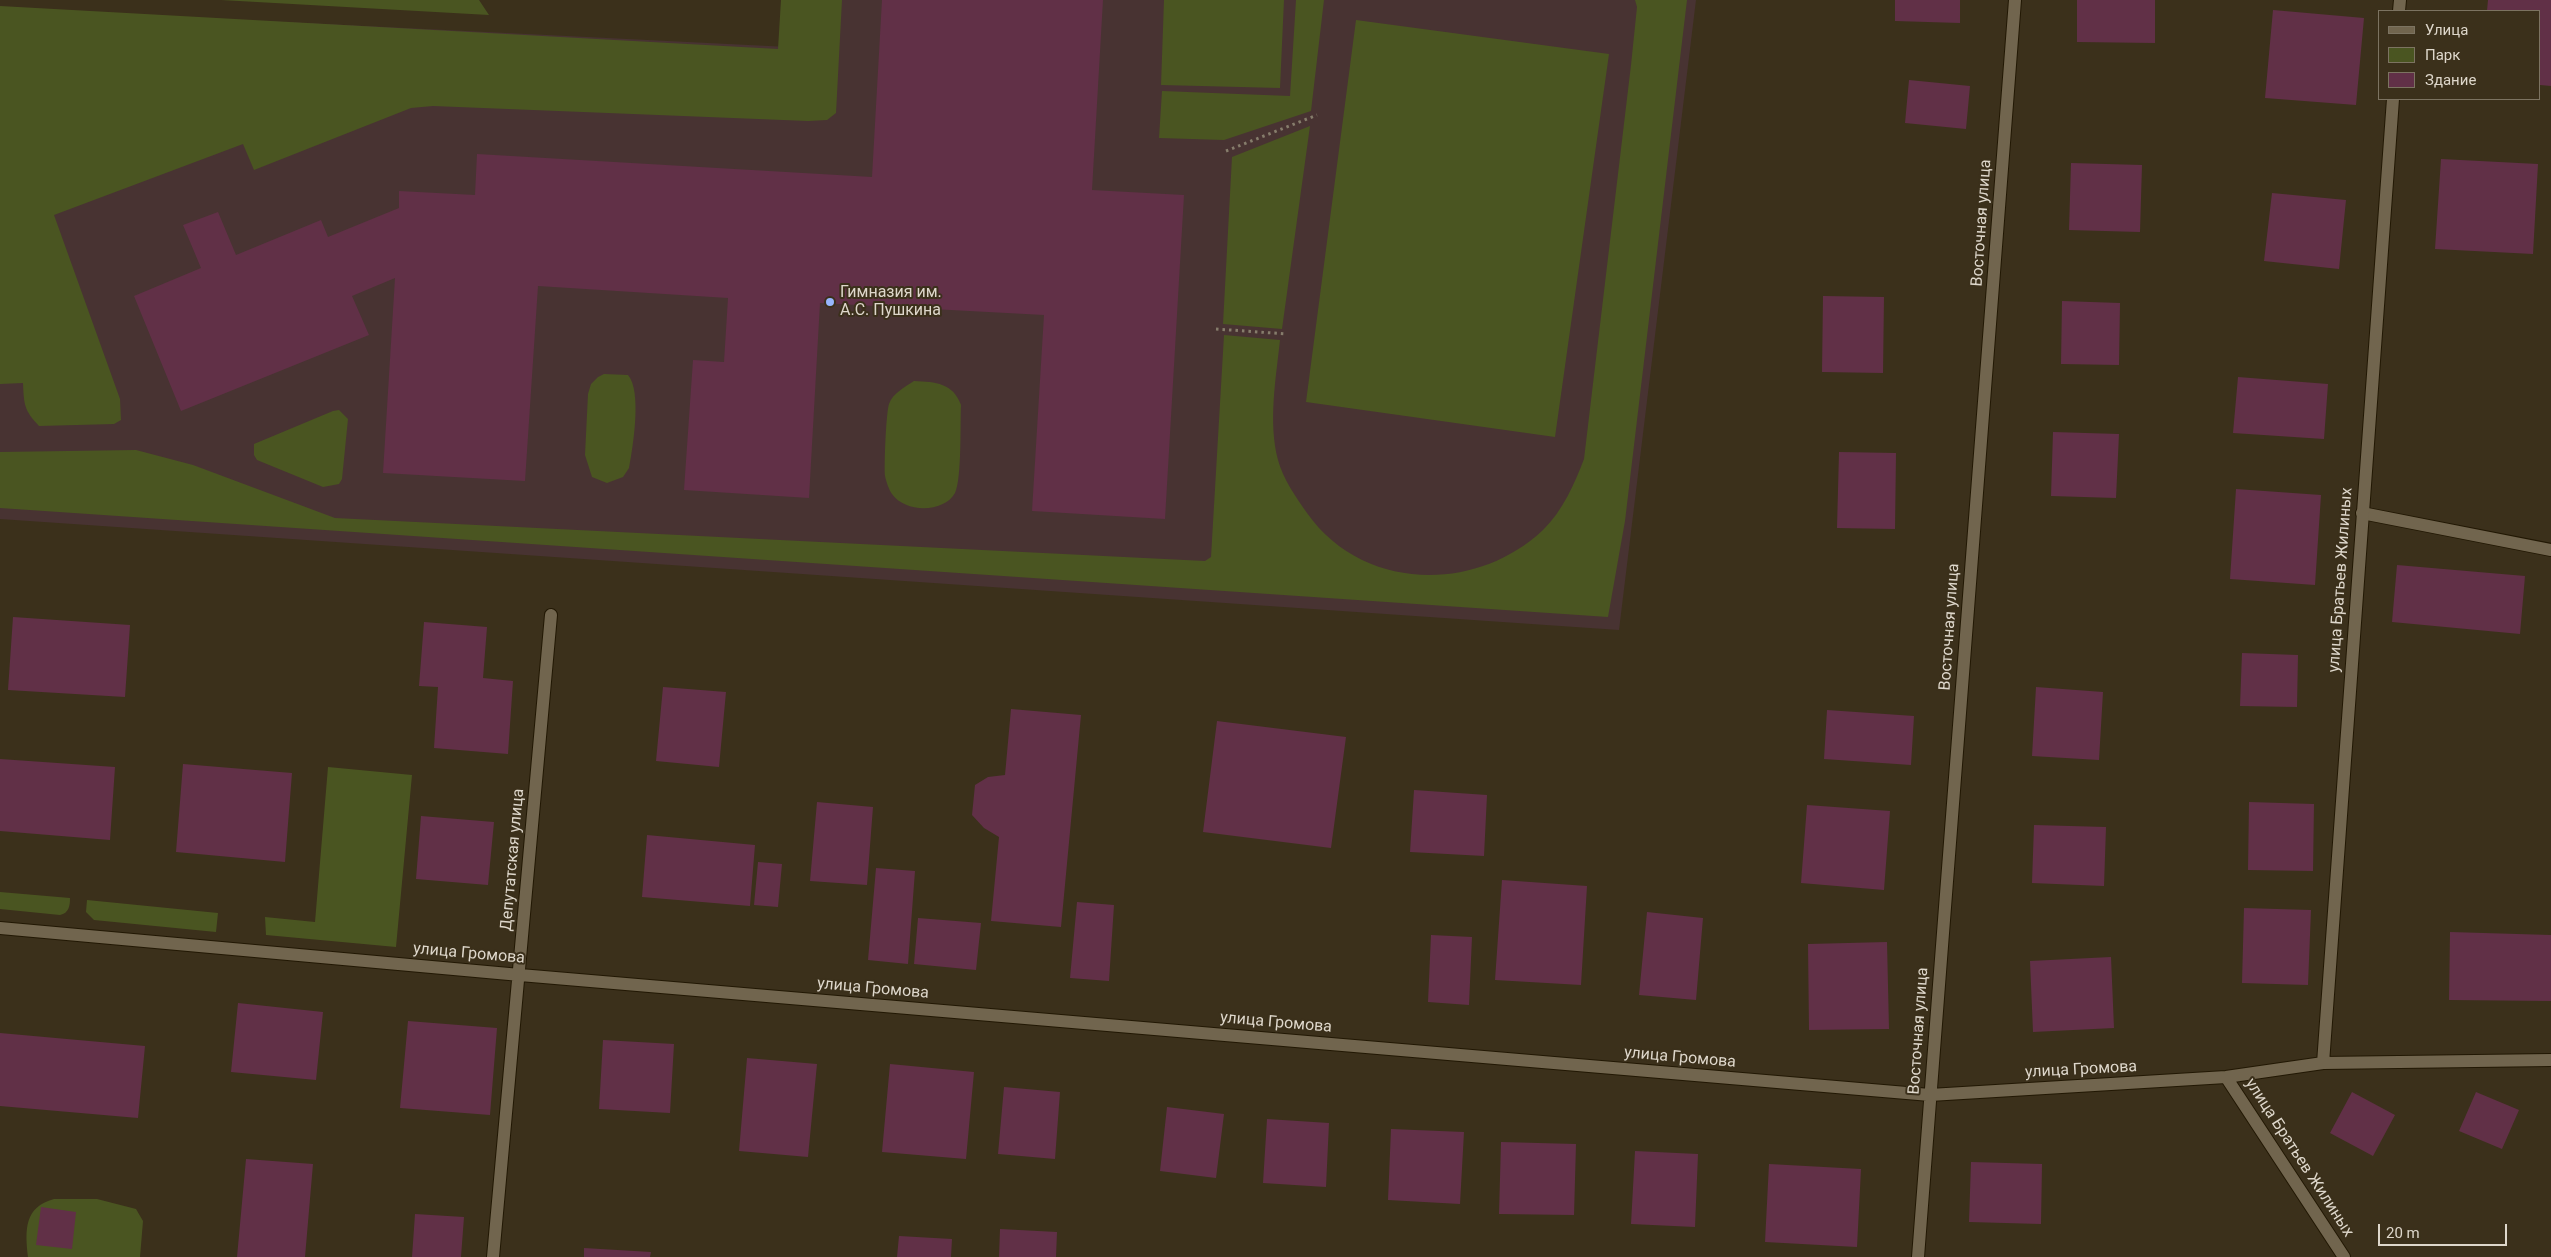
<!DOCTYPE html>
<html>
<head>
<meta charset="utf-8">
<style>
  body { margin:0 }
  #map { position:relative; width:2551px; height:1257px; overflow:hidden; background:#3b301b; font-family:Roboto,sans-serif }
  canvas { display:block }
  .legend { position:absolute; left:2378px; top:10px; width:162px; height:90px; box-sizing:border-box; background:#3b301b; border:1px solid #7c7361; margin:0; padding:6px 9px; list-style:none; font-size:15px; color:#ded7cb }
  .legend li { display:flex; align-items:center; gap:10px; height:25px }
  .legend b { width:25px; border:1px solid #7c7361 }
  .scale { position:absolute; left:2378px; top:1224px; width:129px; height:22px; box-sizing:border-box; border:2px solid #ded7cb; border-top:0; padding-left:6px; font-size:15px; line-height:18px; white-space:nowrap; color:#ded7cb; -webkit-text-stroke:4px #3b301b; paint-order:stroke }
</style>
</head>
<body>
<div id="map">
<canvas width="2551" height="1257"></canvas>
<ul class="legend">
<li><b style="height:6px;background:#71654e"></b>Улица</li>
<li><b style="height:14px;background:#4a5521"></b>Парк</li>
<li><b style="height:14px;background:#613047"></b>Здание</li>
</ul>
<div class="scale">20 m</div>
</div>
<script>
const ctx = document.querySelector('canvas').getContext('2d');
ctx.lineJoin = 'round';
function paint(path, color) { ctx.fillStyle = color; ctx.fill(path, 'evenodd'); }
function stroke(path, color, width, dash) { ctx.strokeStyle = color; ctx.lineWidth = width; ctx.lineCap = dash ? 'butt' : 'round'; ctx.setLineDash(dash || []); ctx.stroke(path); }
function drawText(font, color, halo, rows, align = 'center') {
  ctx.font = font + ' Roboto,sans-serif'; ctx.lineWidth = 4; ctx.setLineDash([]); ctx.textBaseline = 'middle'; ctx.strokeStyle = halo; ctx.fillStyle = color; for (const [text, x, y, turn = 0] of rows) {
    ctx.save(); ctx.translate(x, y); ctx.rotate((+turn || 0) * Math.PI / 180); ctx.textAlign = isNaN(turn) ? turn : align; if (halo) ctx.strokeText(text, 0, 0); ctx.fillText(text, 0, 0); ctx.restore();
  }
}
const education = new Path2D(`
  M 791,0 L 1696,0 L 1619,630 L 0,519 L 0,74 L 264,21 L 789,47 Z`);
const green = new Path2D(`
  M 221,0 L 479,0 L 489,15 Z
  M 781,0 L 842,0 L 836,113 L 827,120 L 808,121 L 433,106 L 411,108 L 254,170 L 243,144 L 54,215 L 120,399 L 121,420 L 114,424 L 39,426 C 24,410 24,405 23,383 L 0,384 L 0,6 L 778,49 Z
  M 1164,0 L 1284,0 L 1280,88 L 1161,85 Z
  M 1296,0 L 1324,0 L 1311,111 L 1224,140 L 1159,138 L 1162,91 L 1290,96 Z
  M 1635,0 L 1687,0 L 1625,521 L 1608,617 L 0,508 L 0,452 L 136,450 L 193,465 L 335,518 L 1205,561 L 1211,557 L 1224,335 L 1280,340 C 1276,378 1268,422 1278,460 C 1283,479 1296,497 1307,513 C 1362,591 1475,594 1543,530 C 1563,510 1574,485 1584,459 L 1631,65 L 1637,7 Z
  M 1356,20 L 1609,54 L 1555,437 L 1306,402 Z
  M 1310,126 L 1282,329 L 1223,324 L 1232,157 Z
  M 604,374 L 628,375 C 642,391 633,447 629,468 L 623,477 L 607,483 L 592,477 L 585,455 L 588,394 L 591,384 L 598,377 Z
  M 914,381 C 936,382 953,383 961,405 C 960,424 962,478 955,493 C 944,513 905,513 892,494 C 889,490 886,481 885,476 C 884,466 886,413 889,404 C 893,393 905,387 914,381 Z
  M 339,410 L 348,419 L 342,479 L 339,484 L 323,487 L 257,460 L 254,455 L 254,444 L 333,411 Z
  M 328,767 L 412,775 L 396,947 L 266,935 L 265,917 L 315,922 Z
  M 0,892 L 70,898 C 70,906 69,913 60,915 L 0,909 Z
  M 87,900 L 218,913 L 216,932 L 94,920 L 86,912 Z
  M 54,1199 L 97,1199 L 136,1209 L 143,1221 L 140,1257 L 28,1257 C 25,1230 24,1207 54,1199 Z`);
const building = new Path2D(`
  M 882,0 L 1103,0 L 1092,190 L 1184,195 L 1165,519 L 1032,511 L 1044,315 L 820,303 L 809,498 L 684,490 L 693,360 L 724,362 L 728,298 L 538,286 L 525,481 L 383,473 L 395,278 L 352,296 L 369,335 L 181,411 L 134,296 L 201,268 L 183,225 L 218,212 L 236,255 L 321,220 L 328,237 L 399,208 L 399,191 L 475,195 L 477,154 L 872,177 Z
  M 1895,0 L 1960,0 L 1960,23 L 1895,21 Z
  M 2077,0 L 2155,0 L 2155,43 L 2077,42 Z
  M 2488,0 L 2551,0 L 2551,86 L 2540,85 L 2540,11 L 2487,11 Z
  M 2273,10 L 2364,18 L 2356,105 L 2265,98 Z
  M 1909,80 L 1970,86 L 1966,129 L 1905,123 Z
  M 2441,159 L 2538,164 L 2533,254 L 2435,249 Z
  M 2071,163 L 2142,165 L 2140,232 L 2069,230 Z
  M 2272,193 L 2346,200 L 2339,269 L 2264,261 Z
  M 1823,296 L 1884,297 L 1883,373 L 1822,372 Z
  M 2062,301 L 2120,303 L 2119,365 L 2061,364 Z
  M 2238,377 L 2328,384 L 2324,439 L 2233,433 Z
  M 2053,432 L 2119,434 L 2116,498 L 2051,496 Z
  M 1839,452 L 1896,453 L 1895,529 L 1837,528 Z
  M 2236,489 L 2321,495 L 2315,585 L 2230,579 Z
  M 2397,565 L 2525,576 L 2520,634 L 2392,622 Z
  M 13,617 L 130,625 L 125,697 L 8,690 Z
  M 424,622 L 487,627 L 483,678 L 513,681 L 508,754 L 434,748 L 438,687 L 419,686 Z
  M 2242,653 L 2298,655 L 2297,707 L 2240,706 Z
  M 663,687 L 726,692 L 719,767 L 656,761 Z
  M 2036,687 L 2103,692 L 2099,760 L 2032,756 Z
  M 1011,709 L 1081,715 L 1061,927 L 991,921 L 999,837 L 984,828 L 972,815 L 975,785 L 988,777 L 1005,775 Z
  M 1827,710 L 1914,716 L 1911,765 L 1824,759 Z
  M 1217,721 L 1346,737 L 1331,848 L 1203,832 Z
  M 0,759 L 115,767 L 110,840 L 0,831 Z
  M 183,764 L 292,773 L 285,862 L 176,852 Z
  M 1414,790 L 1487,795 L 1484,856 L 1410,852 Z
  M 817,802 L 873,807 L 867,885 L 810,881 Z
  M 2249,802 L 2314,804 L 2313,871 L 2248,870 Z
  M 1807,805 L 1890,811 L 1884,890 L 1801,883 Z
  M 421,816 L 494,822 L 488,885 L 416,879 Z
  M 2034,825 L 2106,827 L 2104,886 L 2032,883 Z
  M 647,835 L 755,845 L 750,906 L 642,897 Z
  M 758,862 L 782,864 L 778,907 L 754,905 Z
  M 876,868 L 915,871 L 908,964 L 868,960 Z
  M 1502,880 L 1587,886 L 1581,985 L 1495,980 Z
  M 1077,902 L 1114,905 L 1109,981 L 1070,978 Z
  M 2244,908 L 2311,910 L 2308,985 L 2242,983 Z
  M 1647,912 L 1703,918 L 1696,1000 L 1639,995 Z
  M 918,918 L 981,923 L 976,970 L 914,964 Z
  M 2450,932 L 2551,935 L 2551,1001 L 2449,1000 Z
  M 1431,935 L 1472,937 L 1469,1005 L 1428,1002 Z
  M 1887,942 L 1889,1029 L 1809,1030 L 1808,944 Z
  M 2111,957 L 2114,1028 L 2033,1032 L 2030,961 Z
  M 238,1003 L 323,1012 L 316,1080 L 231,1072 Z
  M 408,1021 L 497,1028 L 490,1115 L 400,1108 Z
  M 0,1033 L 145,1046 L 138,1118 L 0,1106 Z
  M 603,1040 L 674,1044 L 670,1113 L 599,1109 Z
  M 747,1058 L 817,1064 L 808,1157 L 739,1151 Z
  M 890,1064 L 974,1072 L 966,1159 L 882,1152 Z
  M 1004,1087 L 1060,1092 L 1055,1159 L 998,1154 Z
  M 2352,1092 L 2395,1115 L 2373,1156 L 2330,1133 Z
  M 2476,1092 L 2519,1110 L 2502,1149 L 2459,1131 Z
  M 1167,1107 L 1224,1114 L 1216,1178 L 1160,1171 Z
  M 1267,1119 L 1329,1123 L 1326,1187 L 1263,1183 Z
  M 1391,1129 L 1464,1132 L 1460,1204 L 1388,1200 Z
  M 1501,1142 L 1576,1144 L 1574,1215 L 1499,1214 Z
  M 1635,1151 L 1698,1154 L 1695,1227 L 1631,1224 Z
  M 246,1159 L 313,1164 L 305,1257 L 237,1257 Z
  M 1971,1162 L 2042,1164 L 2041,1224 L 1969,1222 Z
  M 1769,1164 L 1861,1169 L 1857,1247 L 1765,1242 Z
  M 41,1207 L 76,1212 L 72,1249 L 36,1245 Z
  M 415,1214 L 464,1217 L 461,1257 L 412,1257 Z
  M 1000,1229 L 1057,1232 L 1056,1257 L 999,1257 Z
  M 899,1236 L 952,1239 L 951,1257 L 897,1257 Z
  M 584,1248 L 651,1252 L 650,1257 L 584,1257 Z`);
const path = new Path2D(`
  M 1226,151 L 1317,115
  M 1216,329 L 1287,334`);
const lane = new Path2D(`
  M 2362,513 L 2551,550`);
const street = new Path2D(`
  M 2399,11 L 2400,0
  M 0,928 L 520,975 L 1930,1095 L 2226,1077 L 2323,1063 L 2551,1060
  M 2323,1063 L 2393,99
  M 2226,1077 L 2344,1257
  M 493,1257 L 551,615
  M 1918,1257 L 2015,0`);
const markers = [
  [830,302,5,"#97b6fd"]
];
const streetNames = [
  ["Восточная улица",1982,223,-86],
  ["улица Братьев Жилиных",2341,580,-86],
  ["Восточная улица",1950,627,-86],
  ["Депутатская улица",513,860,-85],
  ["улица Громова",469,954,5],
  ["улица Громова",873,989,5],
  ["улица Громова",1276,1023,5],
  ["Восточная улица",1919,1031,-86],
  ["улица Громова",1680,1058,5],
  ["улица Громова",2081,1070,-3],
  ["улица Братьев Жилиных",2299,1158,57]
];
const poiNames = [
  ["Гимназия им.",840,293],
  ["А.С. Пушкина",840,311]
];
paint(education, '#483332');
paint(green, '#4a5521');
paint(building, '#613047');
stroke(lane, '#221804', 14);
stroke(street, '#221804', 14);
stroke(path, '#867d6c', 3, [2.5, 4]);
stroke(lane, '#71654e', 12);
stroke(street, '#71654e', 12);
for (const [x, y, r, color] of markers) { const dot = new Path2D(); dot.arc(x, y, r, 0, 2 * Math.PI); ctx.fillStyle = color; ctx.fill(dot); stroke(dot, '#3b301b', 2); }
drawText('16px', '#ded7cb', '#3b301b', streetNames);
drawText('16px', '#ded7cb', '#3b301b', poiNames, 'left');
</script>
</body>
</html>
